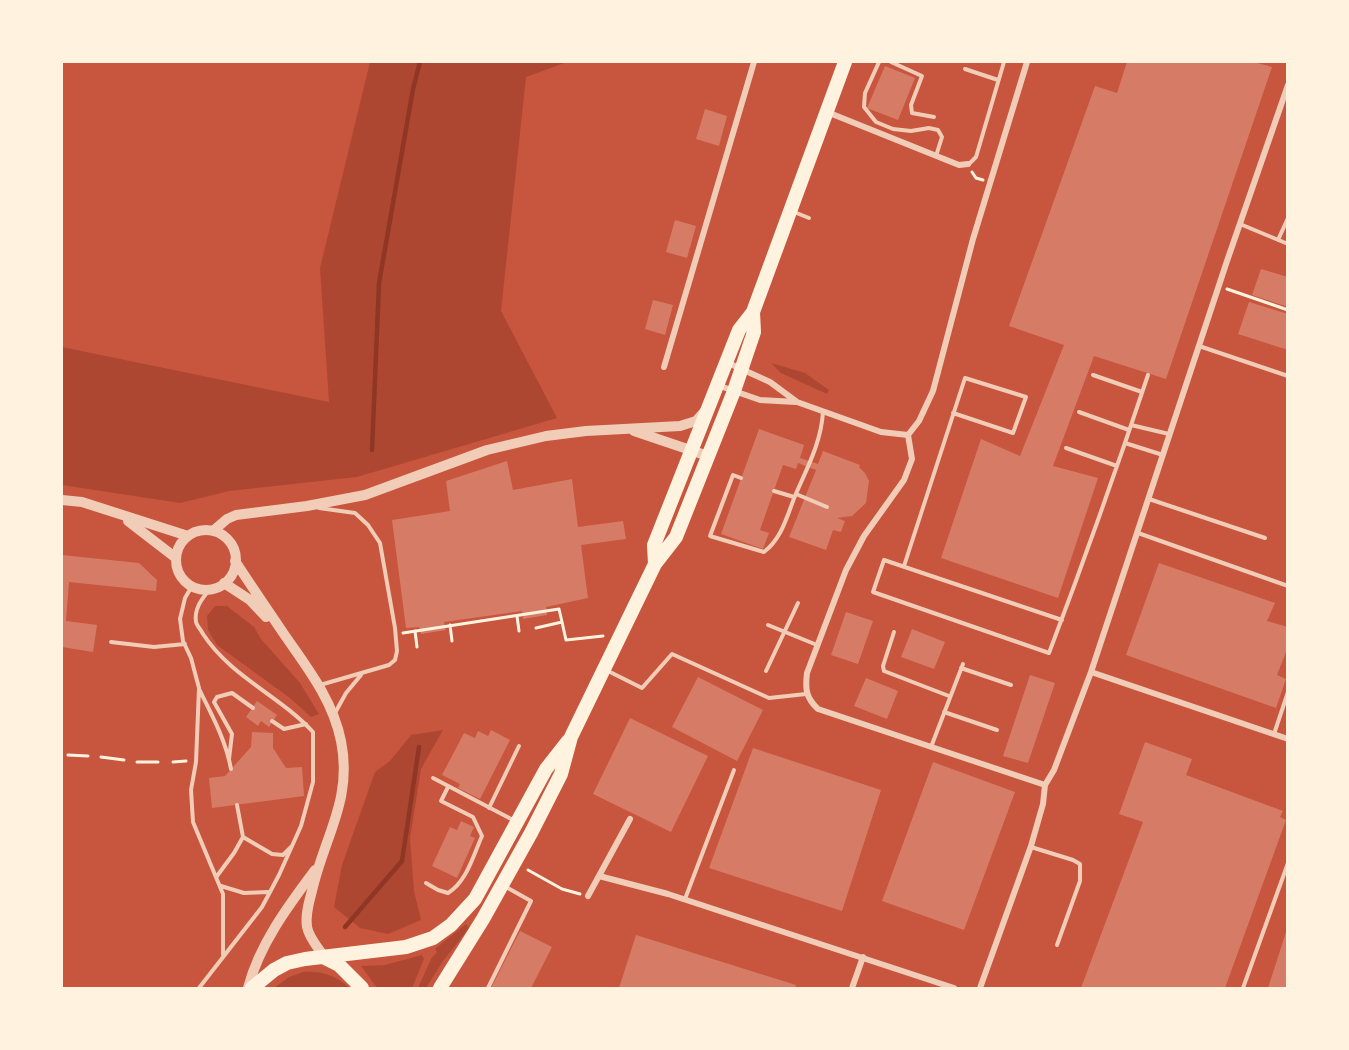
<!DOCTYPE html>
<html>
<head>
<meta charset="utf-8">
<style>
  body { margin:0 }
  #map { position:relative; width:1349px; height:1050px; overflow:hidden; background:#c8553d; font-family:"Space Grotesk",sans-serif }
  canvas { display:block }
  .frame { position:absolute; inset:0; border:63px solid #fff3e0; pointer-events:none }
</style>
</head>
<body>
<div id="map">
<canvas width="1349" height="1050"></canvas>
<div class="frame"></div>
</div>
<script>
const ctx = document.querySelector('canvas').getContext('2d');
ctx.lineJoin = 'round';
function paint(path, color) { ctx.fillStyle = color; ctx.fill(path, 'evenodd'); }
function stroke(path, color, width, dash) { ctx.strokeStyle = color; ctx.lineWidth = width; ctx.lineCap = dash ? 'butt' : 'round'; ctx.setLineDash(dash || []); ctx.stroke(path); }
const green = new Path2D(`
  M 370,62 L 567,62 L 526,77 L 501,311 L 557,418 L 357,477 L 229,491 L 180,503 L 62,485 L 62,347 L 329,402 L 320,268 Z
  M 771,363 L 805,373 L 829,390 L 827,394 L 781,373 Z
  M 215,606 L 227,606 L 254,627 L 261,639 L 300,683 L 319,714 L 311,717 L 290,698 L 217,645 L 208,630 L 207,616 Z
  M 443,730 L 421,769 L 410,838 L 414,891 L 421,920 L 388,934 L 360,928 L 334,907 L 342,865 L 375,772 L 390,761 L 411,735 Z
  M 466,924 L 469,928 L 443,961 L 426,988 L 418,988 L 431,959 L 437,952 L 435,949 Z
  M 422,955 L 424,959 L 412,988 L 377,988 L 361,966 L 385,965 Z
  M 303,972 C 321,971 336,975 349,988 L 274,988 L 289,977 Z`);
const stream = new Path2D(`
  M 372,450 L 379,283 L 413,89 L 420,62
  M 345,927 L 402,861 L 419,747`);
const building = new Path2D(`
  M 1127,62 L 1254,62 L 1272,67 L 1166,379 L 1094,356 L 1053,466 L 1098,478 L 1058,598 L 941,558 L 981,439 L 1020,456 L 1064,345 L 1009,326 L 1095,86 L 1117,93 Z
  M 885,66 L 915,78 L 898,120 L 867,108 Z
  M 705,109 L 727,116 L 719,146 L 696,139 Z
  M 675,220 L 696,226 L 687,258 L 666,252 Z
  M 1261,269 L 1288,277 L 1288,307 L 1252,295 Z
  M 653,300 L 673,305 L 665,335 L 645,329 Z
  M 1249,302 L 1288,314 L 1288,350 L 1238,334 Z
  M 759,429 L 804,445 L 800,458 L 818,464 L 823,451 L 860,465 L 859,467 L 865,473 L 869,481 L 866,503 L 852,516 L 837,518 L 845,521 L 841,532 L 833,530 L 826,550 L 789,537 L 816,470 L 798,463 L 796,469 L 783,465 L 760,530 L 769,533 L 763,549 L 721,534 Z
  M 507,461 L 513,490 L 572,479 L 578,527 L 623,521 L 626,539 L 581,545 L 588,598 L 546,607 L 547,615 L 523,619 L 522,611 L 444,622 L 446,630 L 421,634 L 419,627 L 406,628 L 392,520 L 450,511 L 446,481 Z
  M 62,555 L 139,563 L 157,580 L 156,591 L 69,582 L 66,621 L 97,625 L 93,652 L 62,647 Z
  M 1159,563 L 1275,603 L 1267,621 L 1288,627 L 1288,647 L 1277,675 L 1286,679 L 1276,708 L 1126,655 Z
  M 846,612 L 873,621 L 858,664 L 831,655 Z
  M 912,629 L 945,642 L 934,669 L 901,657 Z
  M 1030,675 L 1055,683 L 1028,763 L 1003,756 Z
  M 698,677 L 763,710 L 737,761 L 672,727 Z
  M 866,678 L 898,691 L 887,719 L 854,706 Z
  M 257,701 L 277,715 L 269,727 L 261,721 L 258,726 L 246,717 Z
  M 630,718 L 708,756 L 671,832 L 593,794 Z
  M 491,730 L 510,740 L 480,799 L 458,788 L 460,784 L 442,775 L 464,733 L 475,738 L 478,731 L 488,736 Z
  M 252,732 L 273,733 L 273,748 L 286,768 L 302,767 L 304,796 L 212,808 L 209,778 L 225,776 L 251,747 Z
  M 1145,742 L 1192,759 L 1186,775 L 1283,811 L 1280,817 L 1286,820 L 1225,988 L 1081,988 L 1143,822 L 1119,814 Z
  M 753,748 L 881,790 L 842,911 L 709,868 Z
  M 933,762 L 1015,792 L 964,930 L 882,901 Z
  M 461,821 L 474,827 L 470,836 L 475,838 L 457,878 L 432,866 L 450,827 L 457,830 Z
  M 1287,929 L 1288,988 L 1268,988 Z
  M 520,931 L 552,947 L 531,988 L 491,988 Z
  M 636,935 L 796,985 L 795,988 L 619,988 Z`);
const path = new Path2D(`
  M 972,172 L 976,178 L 983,180
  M 1227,289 L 1288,310
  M 517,616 L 519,631
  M 450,625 L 452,641
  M 536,628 L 562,622 L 566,640 L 603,636
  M 415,631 L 417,647
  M 403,633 L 559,609 L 562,622
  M 68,755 L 88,756
  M 101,757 L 124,760
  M 137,762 L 158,762
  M 173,762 L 186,761
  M 528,870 L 562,889 L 580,894`);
const service = new Path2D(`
  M 879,62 L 865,93 L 864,107 L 876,122 L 893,129 L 911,131 L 929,128 L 938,130 L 942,137 L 936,156
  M 891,62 L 922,76 L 911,105 L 912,113 L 934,117
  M 965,69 L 998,80
  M 969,164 L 976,157 L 1004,62
  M 794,212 L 809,218
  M 1240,224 L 1288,244
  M 1278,240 L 1288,218
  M 1199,346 L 1288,376
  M 1093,375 L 1142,392
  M 1079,412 L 1129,430
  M 1131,425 L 1169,434
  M 1125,443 L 1163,455
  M 1066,448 L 1117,466
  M 741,478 L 733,475 L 710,536 L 764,552 C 782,538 787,516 795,496 C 807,468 821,443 823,412
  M 774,491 L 794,497
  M 796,494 L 827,507
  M 1149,499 L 1265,538
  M 319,508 L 355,513 L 368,525 L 380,543 L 395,628 L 397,651 L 395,660 L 389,665 L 320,685
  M 1138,533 L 1288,586
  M 904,566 L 965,378 L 1026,397 L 1013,433 L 953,413
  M 192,586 L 185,598 L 180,619 L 183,641 L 191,658 L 199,688 L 196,762 L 191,790 L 193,822 L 223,894 L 223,955
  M 1062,620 L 884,560 L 873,592 L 1049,653 C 1084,561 1117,468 1148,375
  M 768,625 L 817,645
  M 894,632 L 883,666 L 884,671 L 949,696
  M 111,642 L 154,647 L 185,644
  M 961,668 L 1011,685
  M 606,670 L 642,688 L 672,654 L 769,698 L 806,694
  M 766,671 L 798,603
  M 199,689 C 212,715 226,741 231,769
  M 944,712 L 997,730
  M 335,713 L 346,693 L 361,675
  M 272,721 L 284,729 L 306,724
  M 1274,734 L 1288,692
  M 931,747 L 963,664
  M 229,759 L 232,734 L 214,702 L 217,697 L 232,693 L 253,708
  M 433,778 L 515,821
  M 489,808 L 519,746
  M 243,837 L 272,854 L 283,855 L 291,847
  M 1031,847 L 1073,860 L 1080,864 L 1080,881 L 1057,945
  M 217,876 L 234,853 L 243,837 L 237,805
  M 426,883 L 438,890 L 448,893 C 467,881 473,856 482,836 L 473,817 L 441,801 L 448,787
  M 221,886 L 244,893 L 268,892
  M 685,899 L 734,770
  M 199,988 L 262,907 L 279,875 L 301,826 L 313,782 L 313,732 C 279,695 231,677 203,634 C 201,630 197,626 196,622 C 194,608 202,599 210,589
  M 488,988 L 531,901 L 506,887
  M 1243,988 L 1288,863`);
const minor = new Path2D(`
  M 1027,62 L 973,239 L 933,391 L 919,421 L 908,435 L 912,459 L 904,480 L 864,536 L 846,570 L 807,673 C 805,689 806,698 818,709 L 1045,785
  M 827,112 L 949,161 L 959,165 L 968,164
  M 726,362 L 770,382 L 797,402 L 881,432 L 908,435
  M 664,367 L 754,62
  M 717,385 L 760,400 L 796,402
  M 1091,672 L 1288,739
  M 599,876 L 668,894 L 954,988
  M 588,896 L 630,819
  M 852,988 L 863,957
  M 980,988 L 1031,846 L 1043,804 L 1045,785 L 1054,770 L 1091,672 L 1227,261 L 1288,85`);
const tertiary = new Path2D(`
  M 634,431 L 708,456
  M 62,500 L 82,502 L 188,536
  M 128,521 L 176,558
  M176 560a30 30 0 1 1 60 0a30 30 0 1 1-60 0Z
  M 213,531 L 227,519 L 236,515 L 307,506 L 365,495 L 487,450 L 546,436 L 586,431 L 680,426 L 696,421 L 704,412
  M 235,561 C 252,587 269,612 286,637 C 309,670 333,701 341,741 C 353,800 324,837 312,891 C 309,902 305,915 307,927 C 309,938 319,949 325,958
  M 224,583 L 250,600 L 266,617
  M 248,988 C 259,945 288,906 315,870`);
const primary = new Path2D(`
  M 655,564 L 654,545 L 739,330 L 753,312 L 845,62
  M 325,958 L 339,965 L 362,988
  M 252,988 L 274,970 L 287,963 L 305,959 L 406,947 L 433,938 L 451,925 L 475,899 L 546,769 L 568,741
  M 440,988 L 483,919 L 531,833 L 561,774 L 571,737 L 655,564 L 676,537 L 734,391 L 754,332 L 753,312`);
paint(green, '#ae4732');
stroke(stream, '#8f3625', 4.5);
paint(building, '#d67c66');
stroke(path, '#fff3e0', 3);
stroke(service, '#f1ccb7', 4);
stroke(minor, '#f1ccb7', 6);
stroke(tertiary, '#f1ccb7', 10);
stroke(primary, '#fff3e0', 14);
</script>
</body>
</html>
